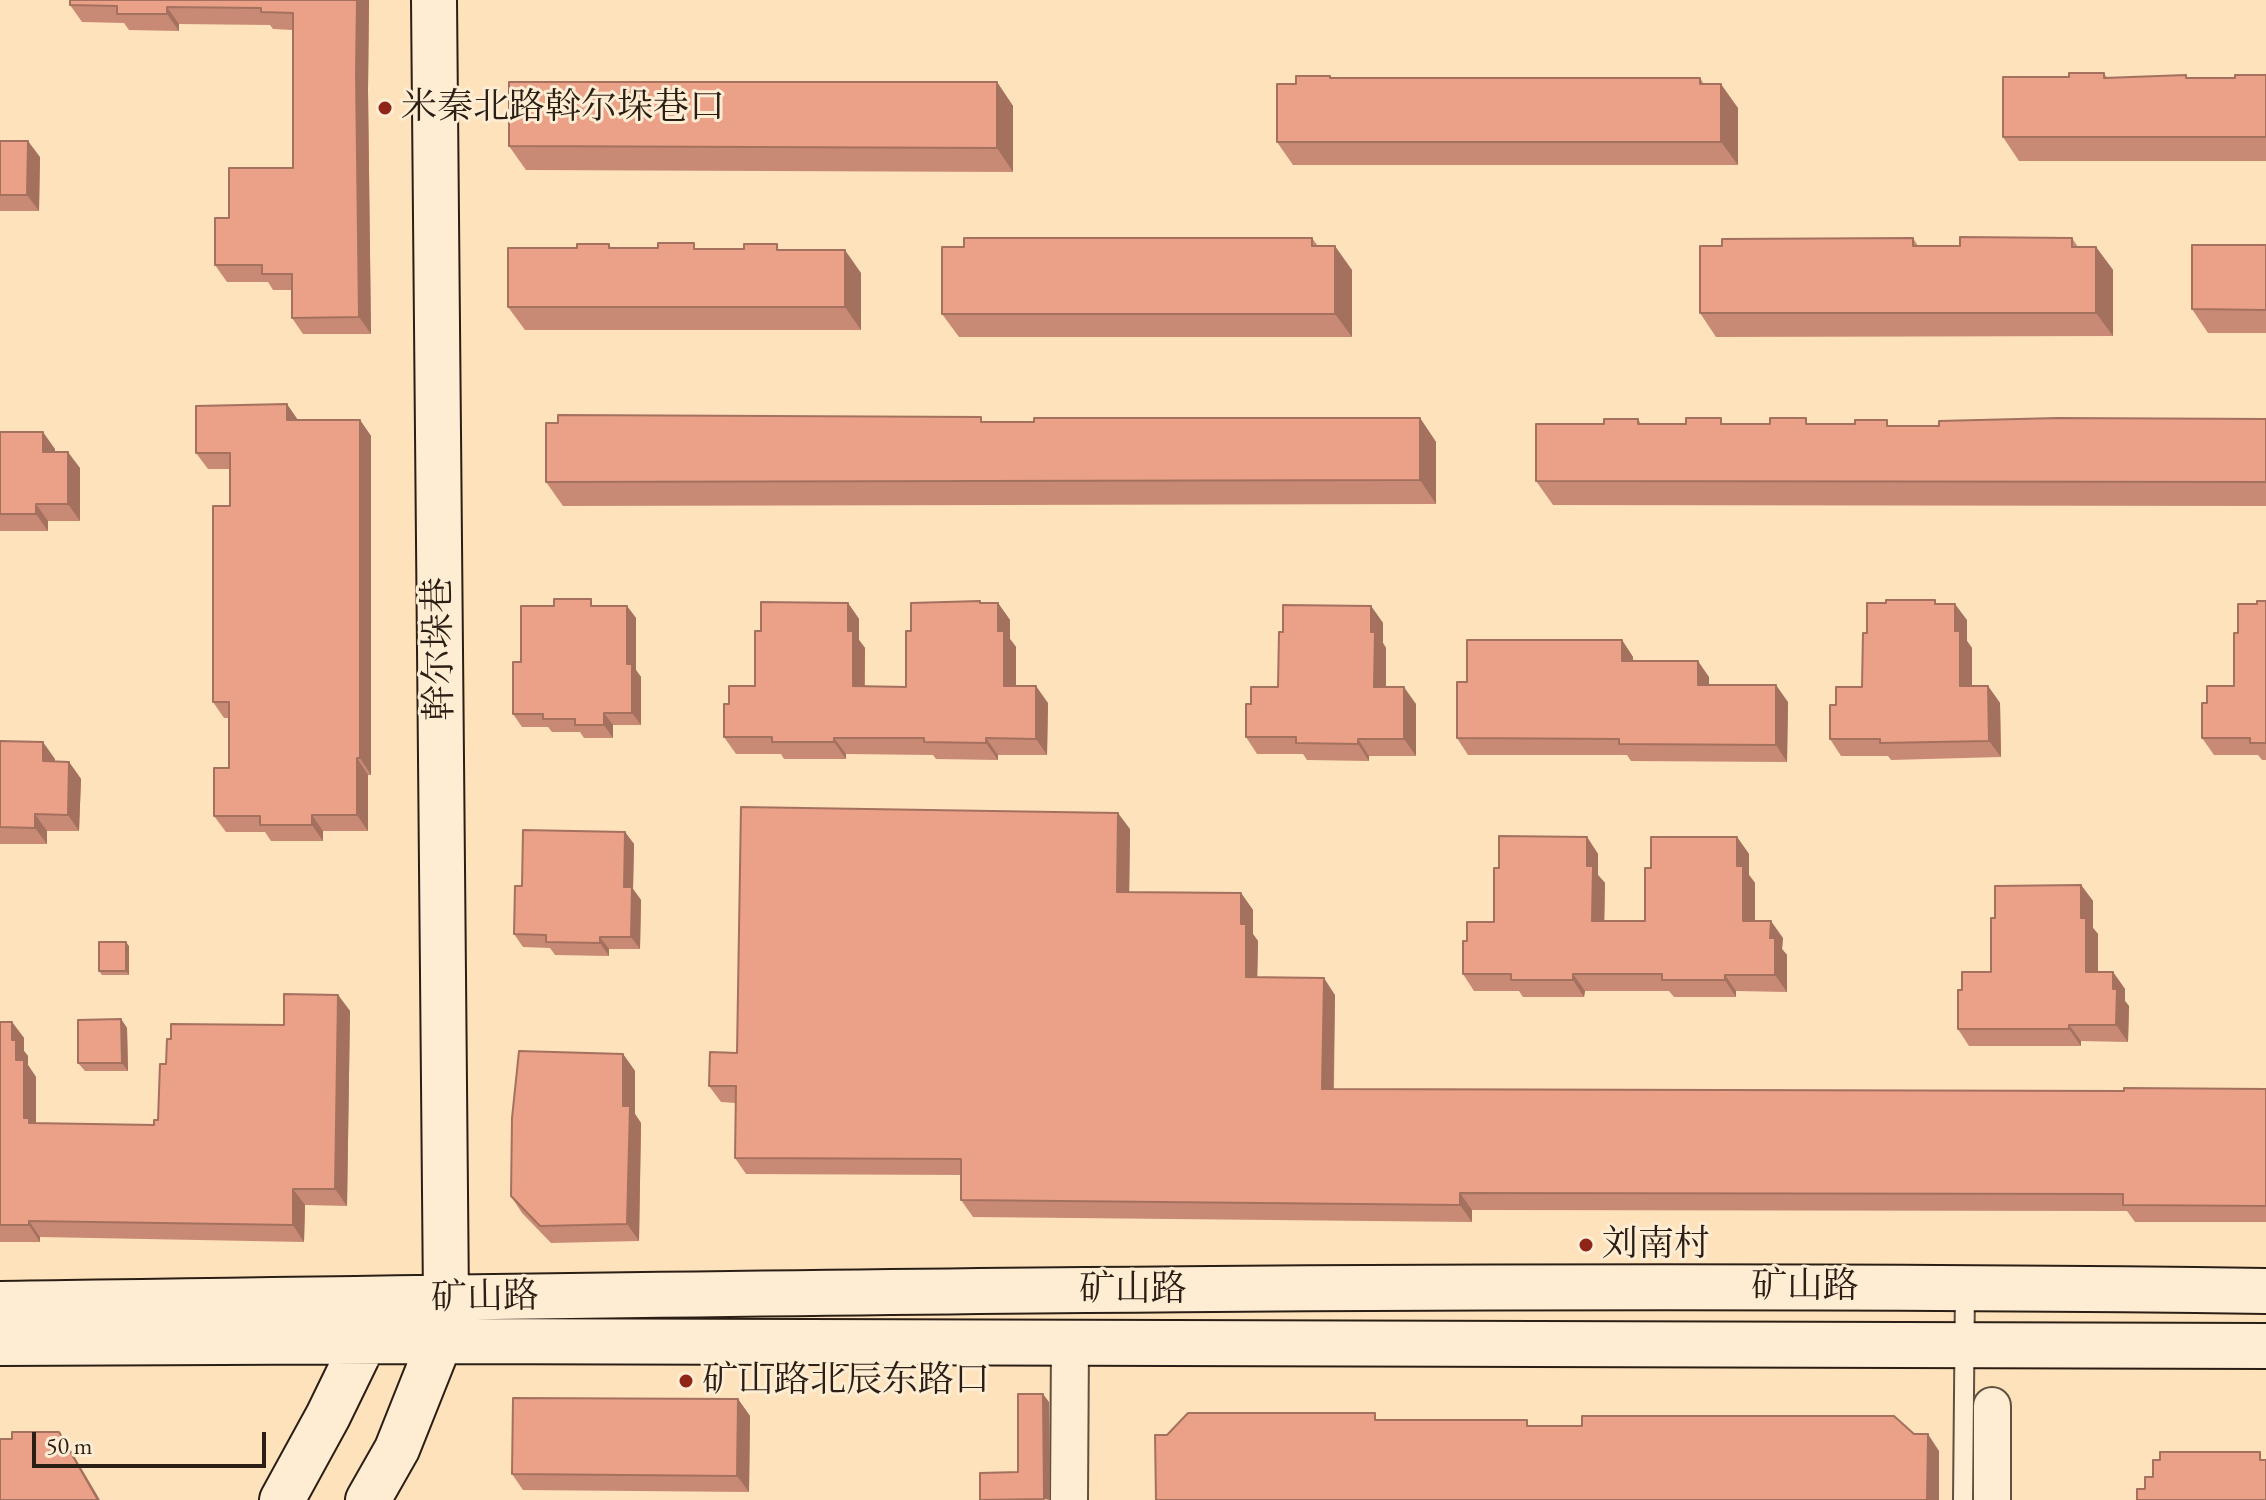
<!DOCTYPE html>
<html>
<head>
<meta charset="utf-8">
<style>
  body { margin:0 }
  #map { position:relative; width:2266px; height:1500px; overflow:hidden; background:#fde2bc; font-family:"EB Garamond",serif }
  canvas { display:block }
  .scale { position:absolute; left:32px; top:1432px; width:234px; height:36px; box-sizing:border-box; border:4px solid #2b1f15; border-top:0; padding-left:10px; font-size:24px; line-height:28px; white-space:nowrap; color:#2b1f15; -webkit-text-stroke:6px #feecd3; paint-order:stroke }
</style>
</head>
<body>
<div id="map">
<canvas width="2266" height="1500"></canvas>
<div class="scale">50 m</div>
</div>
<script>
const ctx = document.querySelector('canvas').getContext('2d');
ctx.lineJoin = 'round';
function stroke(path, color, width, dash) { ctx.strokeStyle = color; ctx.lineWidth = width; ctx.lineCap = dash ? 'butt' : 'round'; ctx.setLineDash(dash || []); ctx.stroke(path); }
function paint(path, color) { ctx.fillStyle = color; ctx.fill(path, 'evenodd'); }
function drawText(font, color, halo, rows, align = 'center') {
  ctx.font = font + ' "EB Garamond","Noto Serif SC",serif'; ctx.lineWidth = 6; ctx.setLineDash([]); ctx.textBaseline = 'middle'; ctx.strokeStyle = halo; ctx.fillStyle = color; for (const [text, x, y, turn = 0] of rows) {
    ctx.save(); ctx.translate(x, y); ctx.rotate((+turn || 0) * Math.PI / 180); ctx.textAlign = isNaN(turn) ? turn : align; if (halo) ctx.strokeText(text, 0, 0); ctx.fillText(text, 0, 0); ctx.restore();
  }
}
const lane = new Path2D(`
  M 1963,1500 L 1965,1287`);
const street = new Path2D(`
  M 1992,1406 L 1992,1500
  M 1069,1500 L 1070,1342`);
const secondary = new Path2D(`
  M 0,1304 C 755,1293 1511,1281 2266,1291
  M 0,1343 L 440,1341 L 2266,1346
  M 282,1500 L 328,1416 L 364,1342 L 388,1330
  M 368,1500 L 397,1449 L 440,1341 L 446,1299 L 434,0`);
const wall = new Path2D(`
  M 70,0 L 369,0 L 368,90 L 371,334 L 303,334 L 292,318 L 292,290 L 273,290 L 268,282 L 227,282 L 215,265 L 229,218 L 293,168 L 293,30 L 273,29 L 270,25 L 179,24 L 179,31 L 129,30 L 124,23 L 82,22 L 70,5 Z
  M 2104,73 L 2107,78 L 2235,78 L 2266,75 L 2266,161 L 2019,161 L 2003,137 L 2069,77 Z
  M 1331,78 L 1700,78 L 1704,84 L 1738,108 L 1738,165 L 1293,165 L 1277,142 L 1296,84 Z
  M 997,82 L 1013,106 L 1013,172 L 526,170 L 509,146 Z
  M 0,141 L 40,157 L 39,211 L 0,211 Z
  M 1312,238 L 1318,246 L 1352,270 L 1352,337 L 959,337 L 942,314 Z
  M 1913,238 L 1918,246 L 1960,246 L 2072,238 L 2078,247 L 2096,247 L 2113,270 L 2113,336 L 1716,337 L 1700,313 L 1722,246 Z
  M 609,244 L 611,248 L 780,250 L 861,273 L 861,330 L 525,330 L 508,307 L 577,248 Z
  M 2266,245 L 2266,333 L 2208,333 L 2192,309 Z
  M 1420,418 L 1436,442 L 1436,504 L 563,506 L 546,482 L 985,422 Z
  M 1638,419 L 1641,424 L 1939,426 L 2266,419 L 2266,506 L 1553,505 L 1536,481 L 1604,424 Z
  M 298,420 L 360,420 L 371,436 L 371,775 L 368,775 L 368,831 L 323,831 L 323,841 L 271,841 L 265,832 L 226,832 L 214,816 L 229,768 L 229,718 L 224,718 L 213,702 L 230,506 L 230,469 L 208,469 L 196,453 Z
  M 0,432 L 55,449 L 55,452 L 80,468 L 80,521 L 48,521 L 48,531 L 0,531 Z
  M 2266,601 L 2266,760 L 2262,760 L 2258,755 L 2214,755 L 2202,738 L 2207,703 L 2234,686 L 2238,633 L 2257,604 Z
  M 848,603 L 859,619 L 859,640 L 865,648 L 865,687 L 906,687 L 911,631 L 982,603 L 998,603 L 1010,620 L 1010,639 L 1016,647 L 1016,686 L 1048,703 L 1047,755 L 998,755 L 998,760 L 936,759 L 933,755 L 846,754 L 846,759 L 784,759 L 781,754 L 736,754 L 724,737 L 729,704 L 755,686 L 761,631 Z
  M 1938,604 L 1967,620 L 1967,641 L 1972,648 L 1972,686 L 1988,686 L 2000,703 L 2001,757 L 1891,760 L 1888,756 L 1841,756 L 1830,739 L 1836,705 L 1862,687 L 1867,633 Z
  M 596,606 L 627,606 L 636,618 L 636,670 L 641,677 L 641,725 L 613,725 L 613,738 L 584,738 L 580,732 L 552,732 L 548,727 L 522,727 L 513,714 L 521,662 Z
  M 1371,606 L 1383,623 L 1383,643 L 1386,648 L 1386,687 L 1416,704 L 1416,756 L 1369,756 L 1369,761 L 1307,760 L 1303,754 L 1257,754 L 1246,737 L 1251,704 L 1278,687 L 1283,632 Z
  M 1622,640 L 1633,657 L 1633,661 L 1709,677 L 1709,685 L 1788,702 L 1787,762 L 1631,761 L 1627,755 L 1468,755 L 1457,738 L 1467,682 Z
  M 0,741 L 55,759 L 55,762 L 69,762 L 81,779 L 79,831 L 47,831 L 47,844 L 0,844 Z
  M 1130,829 L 1129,892 L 1241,893 L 1253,910 L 1253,934 L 1258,941 L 1257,977 L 1335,995 L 1334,1089 L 2124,1091 L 2266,1089 L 2266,1222 L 2135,1222 L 2127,1211 L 1472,1210 L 1472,1222 L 973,1217 L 961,1200 L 961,1175 L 746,1174 L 735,1158 L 735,1103 L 721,1102 L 709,1086 L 737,1053 Z
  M 625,832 L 634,844 L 633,889 L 641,900 L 640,949 L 609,949 L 609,956 L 555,955 L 550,948 L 523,947 L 514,934 L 522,886 Z
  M 1587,837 L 1598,854 L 1598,875 L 1605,883 L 1604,921 L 1645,921 L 1651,868 L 1737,837 L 1749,854 L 1749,875 L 1755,883 L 1755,921 L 1783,938 L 1782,949 L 1787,955 L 1787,992 L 1736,991 L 1736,997 L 1674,997 L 1669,991 L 1585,991 L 1584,997 L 1523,997 L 1519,991 L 1474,991 L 1463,974 L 1467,941 L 1494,922 L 1499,868 Z
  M 2081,885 L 2093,901 L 2093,928 L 2098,934 L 2098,972 L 2113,972 L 2125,989 L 2125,1001 L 2129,1006 L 2128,1042 L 2081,1041 L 2081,1046 L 1969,1046 L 1958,1029 L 1962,990 L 1991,972 L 1995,918 Z
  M 129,946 L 129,975 L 102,975 L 99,971 Z
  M 338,995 L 350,1011 L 347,1206 L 305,1205 L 304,1242 L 40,1237 L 40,1242 L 0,1242 L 0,1022 L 12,1022 L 24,1038 L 24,1051 L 28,1056 L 28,1065 L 36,1077 L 36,1123 L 154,1125 L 158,1120 L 166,1064 L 284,1025 Z
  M 121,1019 L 127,1028 L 128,1071 L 85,1071 L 78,1063 Z
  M 623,1054 L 635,1071 L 635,1114 L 641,1123 L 639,1241 L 551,1243 L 522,1213 L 511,1196 Z
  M 738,1399 L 750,1416 L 749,1492 L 523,1490 L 512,1474 Z`);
const shadedWall = new Path2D(`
  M 357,0 L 369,0 L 368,90 L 371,334 L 359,317 L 356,73 Z
  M 167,7 L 179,24 L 179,31 L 167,14 Z
  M 997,82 L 1013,106 L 1013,172 L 997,148 Z
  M 1721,84 L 1738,108 L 1738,165 L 1721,142 Z
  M 28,141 L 40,157 L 39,211 L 27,195 Z
  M 1335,246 L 1352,270 L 1352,337 L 1335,314 Z
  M 2096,247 L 2113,270 L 2113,336 L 2096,313 Z
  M 845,250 L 861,273 L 861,330 L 845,307 Z
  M 287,404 L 298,420 L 287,420 Z
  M 1420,418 L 1436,442 L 1436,504 L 1420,480 Z
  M 360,420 L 371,436 L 371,775 L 360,758 Z
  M 43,432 L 55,449 L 55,468 L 43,452 Z
  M 68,452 L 80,468 L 80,521 L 68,504 Z
  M 36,504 L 48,521 L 48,531 L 36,514 Z
  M 848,603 L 859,619 L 859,640 L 865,648 L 864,703 L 853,686 L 848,631 Z
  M 998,603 L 1010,620 L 1010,639 L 1016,647 L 1016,703 L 1004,686 L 998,631 Z
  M 1955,604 L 1967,620 L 1967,641 L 1972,648 L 1972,703 L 1960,686 L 1955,631 Z
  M 627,606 L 636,618 L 636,670 L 641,677 L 641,725 L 632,713 L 627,664 Z
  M 1371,606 L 1383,623 L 1383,643 L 1386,648 L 1386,704 L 1374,687 Z
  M 1622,640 L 1633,657 L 1633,677 L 1622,661 Z
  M 1698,661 L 1709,677 L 1709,702 L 1698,685 Z
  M 1776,685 L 1788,702 L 1787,762 L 1776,745 Z
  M 1036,686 L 1048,703 L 1047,755 L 1036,739 Z
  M 1988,686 L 2000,703 L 2001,757 L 1989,741 Z
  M 1404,687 L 1416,704 L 1416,756 L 1404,739 Z
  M 604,713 L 613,725 L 613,738 L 604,725 Z
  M 834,738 L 846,754 L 846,759 L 834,742 Z
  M 986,738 L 998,755 L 998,760 L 986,743 Z
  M 1358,739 L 1369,756 L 1369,761 L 1358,744 Z
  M 43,742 L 55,759 L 55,778 L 43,761 Z
  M 357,758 L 368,775 L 368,831 L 357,815 Z
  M 69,762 L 81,779 L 79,831 L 68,815 Z
  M 1118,813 L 1130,829 L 1129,909 L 1117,892 Z
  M 35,814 L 47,831 L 47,844 L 35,828 Z
  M 312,815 L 323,831 L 323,841 L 312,825 Z
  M 625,832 L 634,844 L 633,889 L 641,900 L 640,949 L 631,937 L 624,887 Z
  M 1587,837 L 1598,854 L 1598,875 L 1605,883 L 1604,938 L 1592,921 L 1587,866 Z
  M 1737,837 L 1749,854 L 1749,875 L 1755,883 L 1755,938 L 1743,921 L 1737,866 Z
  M 2081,885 L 2093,901 L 2093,928 L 2098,934 L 2098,989 L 2086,972 L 2081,918 Z
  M 1241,893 L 1253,910 L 1253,934 L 1258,941 L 1257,993 L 1246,977 L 1241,924 Z
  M 1771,921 L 1783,938 L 1782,949 L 1787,955 L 1787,992 L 1775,975 L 1770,938 Z
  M 600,937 L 609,949 L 609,956 L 600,943 Z
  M 126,942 L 129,946 L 129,975 L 126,971 Z
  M 2113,972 L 2125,989 L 2125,1001 L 2129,1006 L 2128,1042 L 2116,1025 Z
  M 1573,974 L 1585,991 L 1584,997 L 1573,980 Z
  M 1725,975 L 1736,991 L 1736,997 L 1725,980 Z
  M 1324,978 L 1335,995 L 1333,1106 L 1322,1089 Z
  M 338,995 L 350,1011 L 347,1206 L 335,1189 Z
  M 121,1019 L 127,1028 L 128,1071 L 122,1063 Z
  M 12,1022 L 24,1038 L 24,1051 L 28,1056 L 28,1065 L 36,1077 L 36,1128 L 40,1135 L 24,1118 L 12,1040 Z
  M 2069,1025 L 2081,1041 L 2081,1046 L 2069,1029 Z
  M 623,1054 L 635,1071 L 635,1114 L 641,1123 L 639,1241 L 627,1224 L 623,1106 Z
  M 293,1189 L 305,1205 L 304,1242 L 293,1225 Z
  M 1460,1193 L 1472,1210 L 1472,1222 L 1460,1205 Z
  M 29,1221 L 40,1237 L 40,1242 L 29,1225 Z
  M 1043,1394 L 1049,1402 L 1050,1500 L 1044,1499 Z
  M 738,1399 L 750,1416 L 749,1492 L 737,1476 Z
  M 59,1432 L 70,1449 L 100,1500 L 98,1500 Z
  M 1928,1434 L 1939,1451 L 1939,1500 L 1927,1500 Z`);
const building = new Path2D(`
  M 70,0 L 357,0 L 356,73 L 359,317 L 292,318 L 292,274 L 262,274 L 262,265 L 215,265 L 215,218 L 229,218 L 229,168 L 293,168 L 293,13 L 261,12 L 261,8 L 167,7 L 167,14 L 117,14 L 117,6 L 70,5 Z
  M 2069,73 L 2104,73 L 2104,78 L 2186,75 L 2186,78 L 2235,78 L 2235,75 L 2266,75 L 2266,137 L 2003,137 L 2003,77 L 2069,77 Z
  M 1296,76 L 1330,76 L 1330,78 L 1700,78 L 1700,84 L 1721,84 L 1721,142 L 1277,142 L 1277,84 L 1296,84 Z
  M 509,82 L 997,82 L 997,148 L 509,146 Z
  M 0,141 L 28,141 L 27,195 L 0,195 Z
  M 1960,237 L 2072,238 L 2072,247 L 2096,247 L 2096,313 L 1700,313 L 1700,246 L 1722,246 L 1722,239 L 1913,238 L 1913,246 L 1960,246 Z
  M 964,238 L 1312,238 L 1312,246 L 1335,246 L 1335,314 L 942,314 L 942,247 L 964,247 Z
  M 658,243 L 694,243 L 694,249 L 744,249 L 744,244 L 777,244 L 777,250 L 845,250 L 845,307 L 508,307 L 508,248 L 577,248 L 577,244 L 609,244 L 609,248 L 658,248 Z
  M 2192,245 L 2266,245 L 2266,310 L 2192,309 Z
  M 287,404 L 287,420 L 360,420 L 360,758 L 357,758 L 357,815 L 312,815 L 312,825 L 260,825 L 260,816 L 214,816 L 214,768 L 229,768 L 229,702 L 213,702 L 213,506 L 230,506 L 230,453 L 196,453 L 196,406 Z
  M 558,415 L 981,417 L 981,422 L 1034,422 L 1034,418 L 1420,418 L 1420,480 L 546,482 L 546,423 L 558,423 Z
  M 1686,418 L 1721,418 L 1721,424 L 1770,424 L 1770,418 L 1806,418 L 1806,424 L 1855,424 L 1855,420 L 1887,420 L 1887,426 L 1939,426 L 1939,421 L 2058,418 L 2266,419 L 2266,482 L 1536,481 L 1536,424 L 1604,424 L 1604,419 L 1638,419 L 1638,424 L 1686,424 Z
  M 0,432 L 43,432 L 43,452 L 68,452 L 68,504 L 36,504 L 36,514 L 0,514 Z
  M 554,599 L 591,599 L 591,606 L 627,606 L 627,664 L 632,664 L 632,713 L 604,713 L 604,725 L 575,725 L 575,719 L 543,719 L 543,714 L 513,714 L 513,662 L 521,662 L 521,606 L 554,606 Z
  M 1886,600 L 1935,600 L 1935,604 L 1955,604 L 1955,631 L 1960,631 L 1960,686 L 1988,686 L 1989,741 L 1880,743 L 1880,739 L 1830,739 L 1830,705 L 1836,705 L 1836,687 L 1862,687 L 1863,633 L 1867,633 L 1867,603 L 1886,603 Z
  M 980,601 L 980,603 L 998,603 L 998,631 L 1004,631 L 1004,686 L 1036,686 L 1036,739 L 986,738 L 986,743 L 924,742 L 924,738 L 834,738 L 834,742 L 772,742 L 772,737 L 724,737 L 724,704 L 729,704 L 729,686 L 755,686 L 755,631 L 761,631 L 761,602 L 848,603 L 848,631 L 853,631 L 853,686 L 906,687 L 906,631 L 911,631 L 911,603 Z
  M 2257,601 L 2266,601 L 2266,743 L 2250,743 L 2250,738 L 2202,738 L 2202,703 L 2207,703 L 2207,686 L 2234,686 L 2234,633 L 2238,633 L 2238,604 L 2257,604 Z
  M 1283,605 L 1371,606 L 1371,632 L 1375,632 L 1374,687 L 1404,687 L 1404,739 L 1358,739 L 1358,744 L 1296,743 L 1296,737 L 1246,737 L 1246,704 L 1251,704 L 1251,687 L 1278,687 L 1279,632 L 1283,632 Z
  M 1467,640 L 1622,640 L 1622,661 L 1698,661 L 1698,685 L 1776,685 L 1776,745 L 1619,744 L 1619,739 L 1457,738 L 1457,682 L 1467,682 Z
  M 0,741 L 43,742 L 43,761 L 69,762 L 68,815 L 35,814 L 35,828 L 0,827 Z
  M 741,807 L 1118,813 L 1117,892 L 1241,893 L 1241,924 L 1246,924 L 1246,977 L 1324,978 L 1322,1089 L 2124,1091 L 2124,1088 L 2266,1089 L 2266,1206 L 2123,1205 L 2123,1194 L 1460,1193 L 1460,1205 L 961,1200 L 961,1159 L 735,1158 L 736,1086 L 709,1086 L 710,1052 L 737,1053 Z
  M 523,830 L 625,832 L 624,887 L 632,887 L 631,937 L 600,937 L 600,943 L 546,942 L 546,935 L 514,934 L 515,886 L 522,886 Z
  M 1499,836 L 1587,837 L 1587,866 L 1593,866 L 1592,921 L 1645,921 L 1645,868 L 1651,868 L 1651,837 L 1737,837 L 1737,866 L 1743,866 L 1743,921 L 1771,921 L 1770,938 L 1775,938 L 1775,975 L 1725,975 L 1725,980 L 1662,980 L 1662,974 L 1573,974 L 1573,980 L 1511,980 L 1511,974 L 1463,974 L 1463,941 L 1467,941 L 1467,922 L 1494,922 L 1494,868 L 1499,868 Z
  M 2081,885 L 2081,918 L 2086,918 L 2086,972 L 2113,972 L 2113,989 L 2117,989 L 2116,1025 L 2069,1025 L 2069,1029 L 1958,1029 L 1958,990 L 1962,990 L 1962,972 L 1991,972 L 1991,918 L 1995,918 L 1995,886 Z
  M 99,942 L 126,942 L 126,971 L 99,971 Z
  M 284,994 L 338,995 L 335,1189 L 293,1189 L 293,1225 L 29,1221 L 29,1225 L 0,1225 L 0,1022 L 12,1022 L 12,1040 L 16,1040 L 16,1060 L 24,1060 L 24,1118 L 29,1118 L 29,1123 L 154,1125 L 154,1120 L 158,1120 L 160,1064 L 166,1064 L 167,1039 L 171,1039 L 171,1024 L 284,1025 Z
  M 121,1019 L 122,1063 L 78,1063 L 78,1020 Z
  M 519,1051 L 623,1054 L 623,1106 L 630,1106 L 627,1224 L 540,1226 L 511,1196 L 512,1118 Z
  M 1018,1394 L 1043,1394 L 1044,1499 L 980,1500 L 980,1473 L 1018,1472 Z
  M 513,1398 L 738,1399 L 737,1476 L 512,1474 Z
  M 1188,1413 L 1375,1413 L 1375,1420 L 1527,1420 L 1527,1426 L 1582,1426 L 1582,1416 L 1894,1416 L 1914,1434 L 1928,1434 L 1927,1500 L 1156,1500 L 1155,1435 L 1167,1435 Z
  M 12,1432 L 59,1432 L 98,1500 L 0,1500 L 0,1439 L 12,1439 Z
  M 2160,1452 L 2260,1452 L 2260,1460 L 2266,1460 L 2266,1500 L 2137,1500 L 2137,1489 L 2145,1489 L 2145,1477 L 2153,1477 L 2153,1460 L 2160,1460 Z`);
const markers = [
  [385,108,8,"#8f2418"],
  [1586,1245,8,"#8f2418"],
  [686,1381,8,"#8f2418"]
];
const poiNames = [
  ["米秦北路斡尔垛巷口",401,108],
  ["刘南村",1602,1245],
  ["矿山路北辰东路口",702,1381]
];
const streetNames = [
  ["幹尔垛巷",440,649,-91],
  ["矿山路",1805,1287],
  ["矿山路",1133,1290],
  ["矿山路",485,1298,-1]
];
stroke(lane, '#60503f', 22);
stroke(street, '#60503f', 40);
stroke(secondary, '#2b1f15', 48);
stroke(lane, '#feecd3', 18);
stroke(street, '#feecd3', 36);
stroke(secondary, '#feecd3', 44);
paint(wall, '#c98a75');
paint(shadedWall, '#a4715f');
paint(building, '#eaa188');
stroke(building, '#a4715f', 2);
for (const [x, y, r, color] of markers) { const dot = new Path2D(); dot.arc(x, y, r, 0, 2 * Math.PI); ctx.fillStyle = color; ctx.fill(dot); stroke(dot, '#feecd3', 3); }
drawText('36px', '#2b1f15', '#feecd3', poiNames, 'left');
drawText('36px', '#2b1f15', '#feecd3', streetNames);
</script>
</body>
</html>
